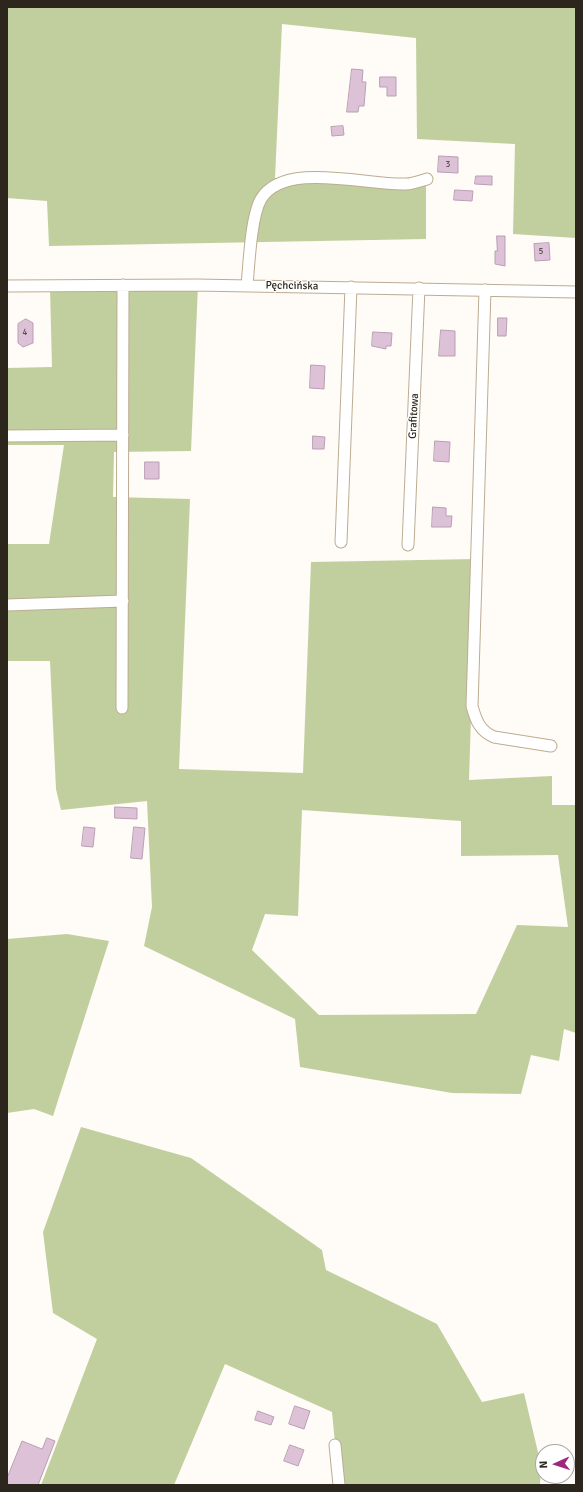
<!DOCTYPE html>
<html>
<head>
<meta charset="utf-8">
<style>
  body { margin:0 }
  #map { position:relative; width:583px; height:1492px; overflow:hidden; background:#fffbf6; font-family:Signika,sans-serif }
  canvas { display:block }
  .frame { position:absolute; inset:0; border:8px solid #2d261c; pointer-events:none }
  .north { position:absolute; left:535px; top:1444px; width:40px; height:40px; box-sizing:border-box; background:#fff; border:1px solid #aba8a4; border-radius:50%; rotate:267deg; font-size:11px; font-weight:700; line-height:16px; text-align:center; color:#2d261c }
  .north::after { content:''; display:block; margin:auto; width:14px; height:18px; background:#9f277e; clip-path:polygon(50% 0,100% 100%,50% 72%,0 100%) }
</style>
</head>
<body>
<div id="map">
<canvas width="583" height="1492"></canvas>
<div class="frame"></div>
<div class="north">N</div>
</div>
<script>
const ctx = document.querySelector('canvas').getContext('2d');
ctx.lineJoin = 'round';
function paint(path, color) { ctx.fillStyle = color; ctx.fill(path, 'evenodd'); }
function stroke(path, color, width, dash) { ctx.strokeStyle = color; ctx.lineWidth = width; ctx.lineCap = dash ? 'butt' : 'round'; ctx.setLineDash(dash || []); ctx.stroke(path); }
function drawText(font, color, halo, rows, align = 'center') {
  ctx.font = font + ' Signika,sans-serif'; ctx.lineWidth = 3; ctx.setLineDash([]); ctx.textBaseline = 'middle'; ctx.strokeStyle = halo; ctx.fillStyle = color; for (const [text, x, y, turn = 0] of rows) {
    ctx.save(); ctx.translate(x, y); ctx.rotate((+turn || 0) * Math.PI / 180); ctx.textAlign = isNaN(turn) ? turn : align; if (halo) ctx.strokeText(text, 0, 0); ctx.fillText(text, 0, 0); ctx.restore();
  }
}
const green = new Path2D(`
  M 7,7 L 576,7 L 576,238 L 513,234 L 515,144 L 417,139 L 416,38 L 282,24 L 275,178 L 426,186 L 426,239 L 49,246 L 47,201 L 7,198 Z
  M 198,285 L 191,451 L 114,452 L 113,497 L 190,499 L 179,769 L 303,773 L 311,562 L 476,559 L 469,780 L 552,776 L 552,805 L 576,805 L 576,1033 L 564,1029 L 559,1061 L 531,1055 L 521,1094 L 452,1093 L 300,1067 L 295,1019 L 144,946 L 152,907 L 147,801 L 61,810 L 56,789 L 50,661 L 7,661 L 7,544 L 49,544 L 64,445 L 7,445 L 7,368 L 52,367 L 50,288 ZM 302,810 L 461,821 L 461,856 L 558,855 L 568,927 L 517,925 L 476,1014 L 319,1015 L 252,950 L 265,914 L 298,916 Z
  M 67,934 L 109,941 L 53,1116 L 34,1109 L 7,1113 L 7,939 Z
  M 81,1127 L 191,1158 L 322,1250 L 326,1270 L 437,1324 L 482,1402 L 524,1393 L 541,1465 L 540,1485 L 339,1485 L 332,1412 L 225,1364 L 174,1485 L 41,1485 L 97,1339 L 53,1313 L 43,1232 Z`);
const building = new Path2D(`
  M 352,69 L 363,70 L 362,82 L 366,82 L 364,106 L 359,106 L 358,112 L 347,112 Z
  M 380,77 L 396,77 L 396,96 L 387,96 L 387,87 L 380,87 Z
  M 343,126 L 344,135 L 332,136 L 331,127 Z
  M 439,156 L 458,157 L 458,173 L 438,172 Z
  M 476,176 L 492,176 L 492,185 L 475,184 Z
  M 455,190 L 473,191 L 472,201 L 454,200 Z
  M 497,236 L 505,236 L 505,266 L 495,264 L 495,251 L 497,251 Z
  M 549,243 L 550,260 L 535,261 L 534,244 Z
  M 498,318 L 507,318 L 506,336 L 498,336 Z
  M 26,319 L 33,323 L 33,343 L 23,347 L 18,343 L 18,324 Z
  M 441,330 L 455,331 L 455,356 L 439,356 Z
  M 373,332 L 392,333 L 391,346 L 386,346 L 386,349 L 372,346 Z
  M 311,365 L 325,366 L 324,389 L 310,388 Z
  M 313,436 L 325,437 L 324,449 L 313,449 Z
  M 435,441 L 450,442 L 449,462 L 434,461 Z
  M 145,462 L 159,462 L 159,479 L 145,479 Z
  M 433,507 L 446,508 L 446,516 L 452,516 L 451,527 L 432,527 Z
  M 115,807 L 137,808 L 137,819 L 115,818 Z
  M 84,827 L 95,828 L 93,847 L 82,846 Z
  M 134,827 L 145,828 L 142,859 L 131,858 Z
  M 295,1406 L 310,1411 L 304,1429 L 289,1424 Z
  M 258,1411 L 274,1417 L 271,1425 L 255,1420 Z
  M 47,1438 L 55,1441 L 38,1485 L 7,1485 L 7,1478 L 22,1441 L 42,1449 Z
  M 290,1445 L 304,1450 L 298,1466 L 284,1461 Z`);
const minor = new Path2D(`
  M 7,286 L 196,285 L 576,292
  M 247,286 C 249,264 251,216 261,199 C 285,160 368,186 406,184 C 413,184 420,181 427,179
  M 485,290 L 472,706 C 476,721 480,731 494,737 L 551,746
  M 7,436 L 123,435
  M 341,542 L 351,287
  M 408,545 L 419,288
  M 7,605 L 123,601
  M 122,708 L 123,285
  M 335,1445 L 339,1485`);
const numberNames = [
  ["3",448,165],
  ["5",541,252],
  ["4",25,333]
];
const streetNames = [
  ["Pęchcińska",292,286,1],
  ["Grafitowa",414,416,-87]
];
paint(green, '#c1cf9e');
paint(building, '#ddc2d7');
stroke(building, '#b99fb3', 1);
stroke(minor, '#bdac92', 13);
stroke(minor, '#fff', 11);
drawText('9px', '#594d4b', null, numberNames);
drawText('11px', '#2d261c', '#fff', streetNames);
</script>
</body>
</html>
